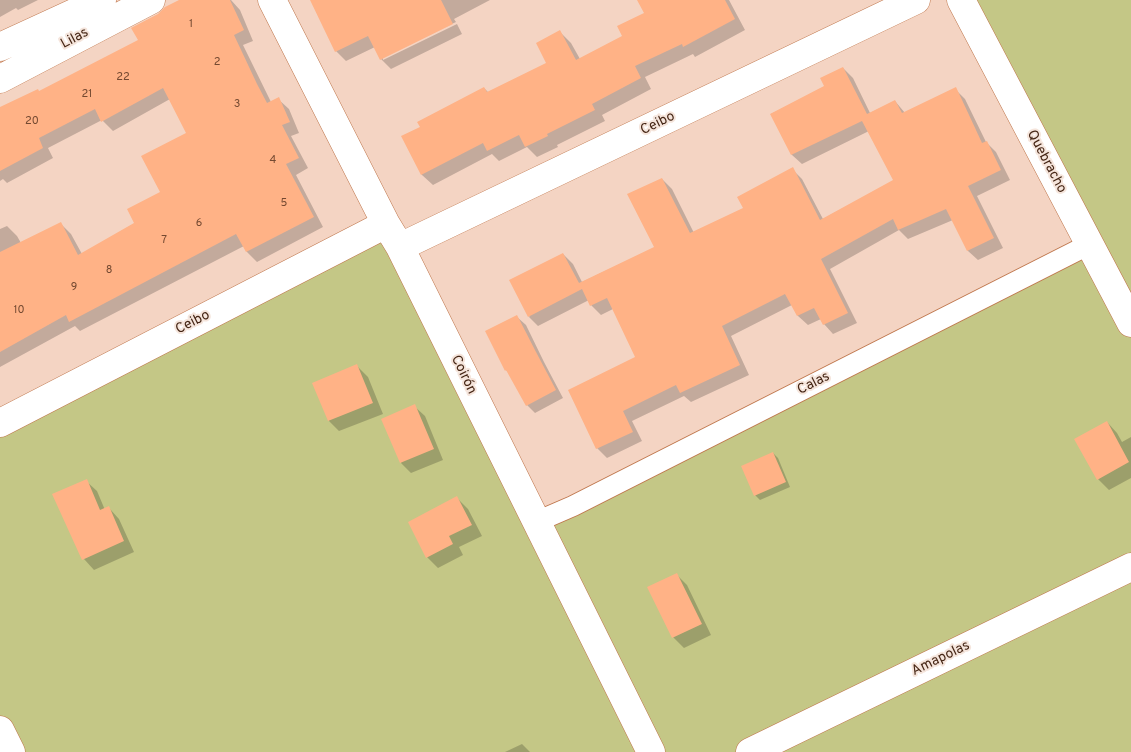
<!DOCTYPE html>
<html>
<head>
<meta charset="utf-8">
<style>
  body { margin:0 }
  canvas { display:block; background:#f4d4c3 }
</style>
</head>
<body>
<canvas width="1131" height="752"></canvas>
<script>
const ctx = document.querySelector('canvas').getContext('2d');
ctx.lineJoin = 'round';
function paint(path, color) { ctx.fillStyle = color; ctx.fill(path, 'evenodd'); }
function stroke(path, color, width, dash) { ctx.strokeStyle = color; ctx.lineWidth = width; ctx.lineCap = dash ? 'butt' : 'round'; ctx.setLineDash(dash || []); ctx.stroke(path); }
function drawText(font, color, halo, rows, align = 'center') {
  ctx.font = font + ' Overpass,sans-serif'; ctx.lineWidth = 4; ctx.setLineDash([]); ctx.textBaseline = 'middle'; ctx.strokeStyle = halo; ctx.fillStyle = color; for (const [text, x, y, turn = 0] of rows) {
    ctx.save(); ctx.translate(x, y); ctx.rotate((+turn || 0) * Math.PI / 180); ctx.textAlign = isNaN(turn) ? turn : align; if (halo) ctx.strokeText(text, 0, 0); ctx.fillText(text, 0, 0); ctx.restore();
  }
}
const green = new Path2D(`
  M 961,0 L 1131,0 L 1131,752 L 11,752 L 0,730 L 0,423 L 386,224 L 536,522 L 1090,244 Z`);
const shadow = new Path2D(`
  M 0,0 L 38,0 L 18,10 L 16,8 L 0,17 Z
  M 182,0 L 231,0 L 240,10 L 253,41 L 243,45 L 271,102 L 278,99 L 289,109 L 299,133 L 291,136 L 308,168 L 296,175 L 323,227 L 257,262 L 247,252 L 244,246 L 80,331 L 75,326 L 0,367 L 0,229 L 7,226 L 17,236 L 21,243 L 61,224 L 71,234 L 82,254 L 135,223 L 162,192 L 188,134 L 170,99 L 113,131 L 102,120 L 48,148 L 53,158 L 7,183 L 3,179 L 0,181 L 0,109 L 39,92 L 140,41 L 159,15 Z
  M 311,0 L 490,0 L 454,19 L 456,22 L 383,57 L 383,60 L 457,24 L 462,34 L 391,69 L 381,59 L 375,47 L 346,61 L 336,51 Z
  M 638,0 L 729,0 L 745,30 L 695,57 L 693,54 L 645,77 L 651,89 L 602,115 L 605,121 L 557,145 L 558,147 L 537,157 L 527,147 L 499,161 L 492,154 L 433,185 L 422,175 L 403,137 L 421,127 L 484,88 L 489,93 L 548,63 L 560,32 L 571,43 L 580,59 L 624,37 L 646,14 Z
  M 843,68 L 853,78 L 870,113 L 895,101 L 905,113 L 955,89 L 965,99 L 986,142 L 996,152 L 1010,180 L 977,196 L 1003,248 L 978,260 L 968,251 L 953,220 L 908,239 L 899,230 L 830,269 L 857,323 L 833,334 L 824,324 L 821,319 L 808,325 L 798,316 L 792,305 L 731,336 L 749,375 L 691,402 L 684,396 L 632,421 L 642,441 L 607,458 L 597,448 L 636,357 L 613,309 L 601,315 L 591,305 L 589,300 L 538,326 L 529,317 L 563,254 L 573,264 L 582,282 L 656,247 L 662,179 L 672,189 L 694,233 L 745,209 L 792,169 L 802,179 L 823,219 L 895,180 L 869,131 L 802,164 L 792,155 L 771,114 L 825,87 Z
  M 517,317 L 526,325 L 544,362 L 563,398 L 535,413 L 527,405 L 510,374 L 506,370 Z
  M 357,366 L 368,377 L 383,414 L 339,431 L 329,421 L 314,384 Z
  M 414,406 L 425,416 L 443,460 L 411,473 L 401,463 Z
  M 1107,422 L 1117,433 L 1122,442 L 1131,437 L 1131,478 L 1109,490 L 1098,479 L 1076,440 Z
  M 773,453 L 778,458 L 790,487 L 760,500 L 755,495 Z
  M 86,481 L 97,491 L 105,510 L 109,508 L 119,519 L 134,552 L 94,570 L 84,559 L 54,495 Z
  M 457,498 L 468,509 L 482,536 L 459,547 L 463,555 L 438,568 L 427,557 Z
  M 677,575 L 687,585 L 711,635 L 684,648 L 673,637 Z
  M 522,744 L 530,752 L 505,752 Z`);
const building = new Path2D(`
  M 179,0 L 230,0 L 244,30 L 234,35 L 257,84 L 267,103 L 279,97 L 290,122 L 282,125 L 299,158 L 286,164 L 314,217 L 246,252 L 236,234 L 69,322 L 66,315 L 0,352 L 0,252 L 61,222 L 78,255 L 134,223 L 127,209 L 160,192 L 141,156 L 186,133 L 163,88 L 101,122 L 95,109 L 39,138 L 43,148 L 0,171 L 0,107 L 38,89 L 39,91 L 138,40 L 131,28 L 158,14 L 165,7 Z
  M 310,0 L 441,0 L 453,24 L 380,60 L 368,36 L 335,52 Z
  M 637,0 L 725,0 L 735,19 L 683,47 L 682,44 L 635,66 L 641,78 L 592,104 L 595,110 L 547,134 L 548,136 L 525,147 L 519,135 L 487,151 L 483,143 L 421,175 L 401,136 L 420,127 L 417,122 L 484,87 L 487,92 L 546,63 L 536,43 L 560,30 L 576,60 L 622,36 L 617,26 L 644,13 Z
  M 843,67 L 867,114 L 895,100 L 902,113 L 956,87 L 982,143 L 987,141 L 1001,170 L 968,186 L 994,238 L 967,251 L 946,209 L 898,230 L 893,219 L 821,259 L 848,313 L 823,325 L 814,308 L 797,316 L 785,294 L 722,326 L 740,365 L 680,393 L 676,385 L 623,411 L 633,432 L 596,449 L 568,390 L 635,357 L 607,298 L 590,306 L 582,289 L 528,317 L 509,280 L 563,253 L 579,283 L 654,247 L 627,194 L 662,178 L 690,233 L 743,208 L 737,197 L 793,167 L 820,220 L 893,180 L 862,121 L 791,155 L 770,114 L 824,86 L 820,78 Z
  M 517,315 L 536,352 L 556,390 L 526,406 L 506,370 L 505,371 L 485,331 Z
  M 357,364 L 373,403 L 328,421 L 312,383 Z
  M 415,404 L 434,449 L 400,463 L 381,419 Z
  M 1107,421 L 1129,462 L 1097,480 L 1074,439 Z
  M 773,452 L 786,482 L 754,496 L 741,466 Z
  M 87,479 L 100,510 L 109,506 L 124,541 L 82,560 L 52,494 Z
  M 457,496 L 472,525 L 449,536 L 453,544 L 426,558 L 408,522 Z
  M 677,573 L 702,624 L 672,638 L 647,587 Z`);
const lane = new Path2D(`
  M 536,522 L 573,506 L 1090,244`);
const street = new Path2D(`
  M 272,0 L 386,224 L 400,247 L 651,752
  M 961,0 L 1131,323
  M 0,47 L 102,0
  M 0,79 L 151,0
  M 400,247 L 916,0
  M 0,423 L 386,224
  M 0,730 L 11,752
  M 750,752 L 1131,567`);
const numberNames = [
  ["1",191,25],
  ["2",217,63],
  ["22",123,78],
  ["21",87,95],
  ["3",237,105],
  ["20",32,122],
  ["4",273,161],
  ["5",284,204],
  ["6",199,224],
  ["7",164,241],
  ["8",109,271],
  ["9",74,288],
  ["10",19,311]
];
const streetNames = [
  ["Lilas",75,39,-28],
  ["Ceibo",658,124,-26],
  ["Quebracho",1046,162,62],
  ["Ceibo",193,323,-27],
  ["Coirón",463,375,64],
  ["Calas",814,384,-27],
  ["Amapolas",941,659,-26]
];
paint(green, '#c4c786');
paint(shadow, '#0003');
paint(building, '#ffb286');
stroke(lane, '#bf764c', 22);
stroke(street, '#bf764c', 29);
stroke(lane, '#fff', 20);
stroke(street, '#fff', 28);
drawText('11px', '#744931', null, numberNames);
drawText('14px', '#452615', '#f5e5dc', streetNames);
</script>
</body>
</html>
